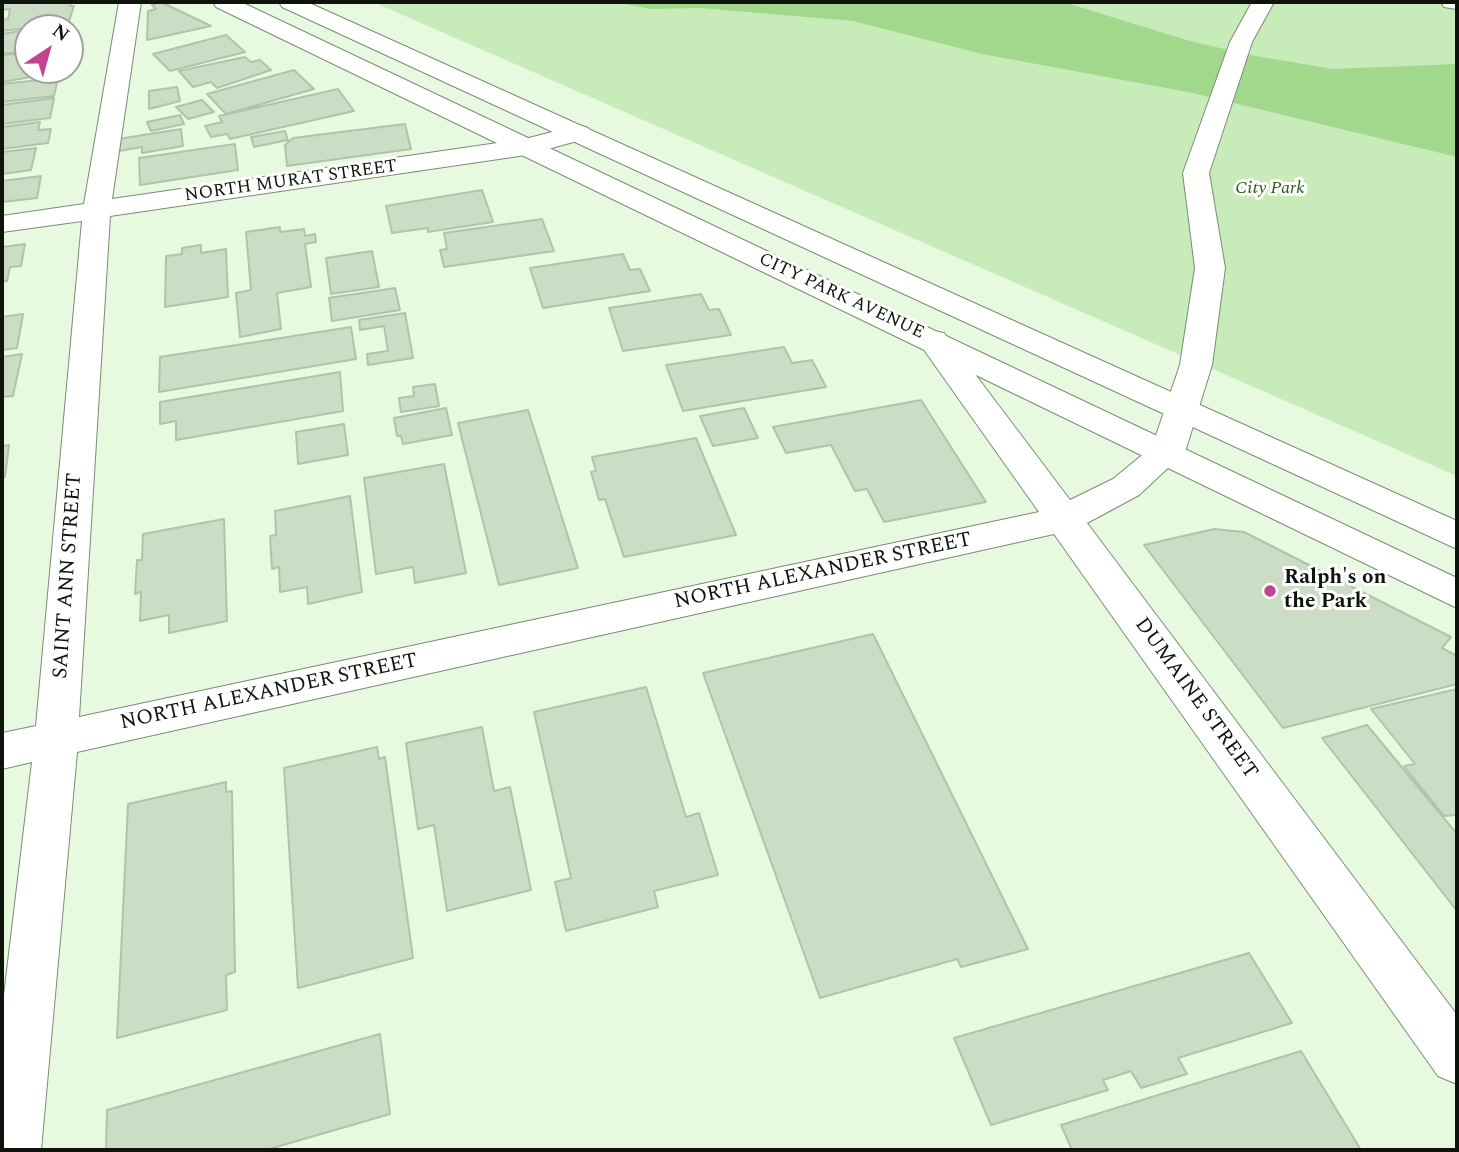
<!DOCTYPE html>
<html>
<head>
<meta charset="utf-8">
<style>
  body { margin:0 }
  #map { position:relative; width:1459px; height:1152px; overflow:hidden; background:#e7fae0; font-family:Spectral,serif }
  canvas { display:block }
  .frame { position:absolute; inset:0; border:4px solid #0e140b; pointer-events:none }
  .north { position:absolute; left:14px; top:14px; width:70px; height:70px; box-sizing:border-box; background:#fff; border:2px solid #9fa19d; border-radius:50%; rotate:36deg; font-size:19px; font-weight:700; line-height:28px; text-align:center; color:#0e140b }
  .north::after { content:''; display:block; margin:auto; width:24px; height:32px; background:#c24390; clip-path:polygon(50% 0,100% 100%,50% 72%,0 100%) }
</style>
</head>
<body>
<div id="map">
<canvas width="1459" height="1152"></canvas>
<div class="frame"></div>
<div class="north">N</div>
</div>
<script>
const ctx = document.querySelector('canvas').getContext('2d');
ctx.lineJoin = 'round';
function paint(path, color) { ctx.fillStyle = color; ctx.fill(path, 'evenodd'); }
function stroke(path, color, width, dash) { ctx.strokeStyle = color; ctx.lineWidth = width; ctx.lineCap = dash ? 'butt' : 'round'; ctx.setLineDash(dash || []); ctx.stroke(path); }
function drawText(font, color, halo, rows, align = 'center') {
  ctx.font = font + ' Spectral,serif'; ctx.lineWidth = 6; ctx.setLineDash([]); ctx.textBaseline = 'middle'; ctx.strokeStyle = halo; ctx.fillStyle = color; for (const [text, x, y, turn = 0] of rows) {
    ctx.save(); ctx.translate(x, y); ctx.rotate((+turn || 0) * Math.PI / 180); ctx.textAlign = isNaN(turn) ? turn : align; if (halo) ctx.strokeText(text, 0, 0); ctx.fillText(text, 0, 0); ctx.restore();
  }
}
const green = new Path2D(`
  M 373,2 L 1457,2 L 1457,476 Z`);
const water = new Path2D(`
  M 614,2 L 1063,2 L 1190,41 L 1250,55 L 1333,69 L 1457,64 L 1457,157 L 1188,92 L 982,54 L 853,21 L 700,8 L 651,9 Z`);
const building = new Path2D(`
  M 2,2 L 71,2 L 70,6 L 74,6 L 68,24 L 2,31 L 2,20 L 8,19 L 10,9 L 2,10 Z
  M 161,2 L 211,26 L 147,40 L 148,11 L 156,9 L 152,5 Z
  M 28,30 L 28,51 L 2,54 L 2,34 Z
  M 226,35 L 245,52 L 170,71 L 153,54 Z
  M 12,54 L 28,54 L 28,70 L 49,70 L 48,74 L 2,82 L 2,55 Z
  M 245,57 L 251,62 L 260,60 L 271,70 L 217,88 L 211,82 L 193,87 L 179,71 Z
  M 294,70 L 314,89 L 226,114 L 207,94 Z
  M 58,78 L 54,96 L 2,102 L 2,84 Z
  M 177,87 L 180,101 L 149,109 L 149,91 Z
  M 338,89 L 354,111 L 230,139 L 227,134 L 211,137 L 205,126 L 222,122 L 219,116 Z
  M 54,98 L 50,118 L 2,124 L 2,105 Z
  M 202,100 L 214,112 L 188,119 L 176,107 Z
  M 180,115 L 184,124 L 151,131 L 147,122 Z
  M 40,122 L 38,130 L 51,129 L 48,143 L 2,149 L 2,127 Z
  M 405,124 L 411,149 L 287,166 L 285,145 L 293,138 Z
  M 181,129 L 183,146 L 142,153 L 142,147 L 119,151 L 118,139 Z
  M 285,131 L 288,140 L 254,147 L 251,137 Z
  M 235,144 L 238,170 L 140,185 L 139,158 Z
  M 36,148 L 31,170 L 2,174 L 2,152 Z
  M 41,176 L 37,198 L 2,202 L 2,181 Z
  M 482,190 L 493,222 L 428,232 L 428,228 L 392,233 L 386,206 Z
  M 542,219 L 554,251 L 444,267 L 440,250 L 447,249 L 444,233 Z
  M 280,227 L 280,232 L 304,229 L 305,236 L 315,234 L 316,242 L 305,244 L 311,287 L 277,293 L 281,329 L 240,337 L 236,293 L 251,290 L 246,232 Z
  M 25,244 L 21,266 L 10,267 L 7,281 L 2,282 L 2,247 Z
  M 201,245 L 201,253 L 226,249 L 228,297 L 165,307 L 166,256 L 182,254 L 182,248 Z
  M 372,251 L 379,287 L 331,294 L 326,258 Z
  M 623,254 L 630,270 L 640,269 L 650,291 L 543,308 L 530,268 Z
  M 395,288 L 400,310 L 332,321 L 329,298 Z
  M 701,294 L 709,310 L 719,309 L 731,335 L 623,351 L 609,308 Z
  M 405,313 L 413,358 L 368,365 L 367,354 L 388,351 L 384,326 L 360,330 L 359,320 Z
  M 23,314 L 17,348 L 2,350 L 2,317 Z
  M 351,327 L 356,359 L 159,392 L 160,357 Z
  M 784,347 L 792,363 L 812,360 L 826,387 L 683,411 L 666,365 Z
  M 22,354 L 13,396 L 2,397 L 2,357 Z
  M 340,372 L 343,411 L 176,440 L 176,421 L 160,424 L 160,402 Z
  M 435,384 L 439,406 L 401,412 L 399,398 L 414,396 L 413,387 Z
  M 921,400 L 986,502 L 884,522 L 867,489 L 855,491 L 831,445 L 786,453 L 773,427 Z
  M 446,408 L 452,435 L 403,444 L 401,436 L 397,436 L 394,418 Z
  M 744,408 L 758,438 L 713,446 L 700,416 Z
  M 528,410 L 578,568 L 499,585 L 458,423 Z
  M 344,424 L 348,455 L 298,464 L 296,432 Z
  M 696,438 L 736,535 L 624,557 L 605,499 L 599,500 L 591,472 L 596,471 L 592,457 Z
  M 9,445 L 5,477 L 2,478 L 2,446 Z
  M 444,464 L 466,573 L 415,583 L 413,567 L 376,574 L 364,478 Z
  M 350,496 L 362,592 L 308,604 L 307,587 L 280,592 L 279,567 L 272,569 L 270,536 L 276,535 L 275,511 Z
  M 224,519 L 227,621 L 169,633 L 169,615 L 140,621 L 141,592 L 135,594 L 137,560 L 142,560 L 143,534 Z
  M 1214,529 L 1244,532 L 1451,637 L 1442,648 L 1457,656 L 1457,684 L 1283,728 L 1144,545 Z
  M 873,634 L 1028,949 L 961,967 L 957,959 L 820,998 L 703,673 Z
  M 646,687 L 686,817 L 699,813 L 718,875 L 654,891 L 658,907 L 566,931 L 555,882 L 571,878 L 534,712 Z
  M 1457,689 L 1457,815 L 1444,816 L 1404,766 L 1415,764 L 1371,709 Z
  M 1367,725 L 1457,834 L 1457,911 L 1322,738 Z
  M 482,727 L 494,791 L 510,787 L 531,890 L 447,911 L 434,825 L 418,829 L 406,743 Z
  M 377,747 L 379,759 L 385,757 L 413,958 L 298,988 L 284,768 Z
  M 226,782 L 226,792 L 232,791 L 235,972 L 226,975 L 227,1010 L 117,1038 L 128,804 Z
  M 1249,953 L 1292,1023 L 1178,1058 L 1187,1074 L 1141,1088 L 1131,1071 L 1103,1080 L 1108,1090 L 991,1125 L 954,1038 Z
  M 380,1034 L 390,1114 L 266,1150 L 106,1150 L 107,1110 Z
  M 1301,1051 L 1361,1150 L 1072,1150 L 1061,1125 Z`);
const minor = new Path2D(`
  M 119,2 L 141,2 L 112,199 L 525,139 L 579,125 L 588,128 L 592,133 L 588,138 L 526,155 L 110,216 L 79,717 L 1039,512 L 917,340 L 922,333 L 933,331 L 944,333 L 1070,500 L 1113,479 L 1152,447 L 1180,365 L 1195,268 L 1183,173 L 1230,42 L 1252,2 L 1274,2 L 1252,42 L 1209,173 L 1225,268 L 1212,365 L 1185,452 L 1139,495 L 1087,523 L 1457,1015 L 1457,1084 L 1438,1076 L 1054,534 L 77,752 L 41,1150 L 2,1150 L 2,1012 L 32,762 L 2,769 L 2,733 L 36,726 L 82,221 L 2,232 L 2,216 L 84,204 Z
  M 1441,2 L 1457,2 L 1457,9 L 1444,7 Z`);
const major = new Path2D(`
  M 213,2 L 241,2 L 1457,578 L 1457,608 L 216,7 Z
  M 279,2 L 307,2 L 1457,521 L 1457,549 L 282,7 Z`);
const markers = [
  [1270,591,7,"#c24390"]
];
const farStreetnames = [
  ["NORTH MURAT STREET",291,182,-8],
  ["CITY PARK AVENUE",841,297,25]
];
const farParknames = [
  ["City Park",1270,189]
];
const streetNames = [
  ["NORTH ALEXANDER STREET",823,572,-12],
  ["SAINT ANN STREET",69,576,-86],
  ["NORTH ALEXANDER STREET",269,693,-12],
  ["DUMAINE STREET",1195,699,54]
];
const poiNames = [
  ["Ralph's on",1284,579],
  ["the Park",1284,603]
];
paint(green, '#c8ebba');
paint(water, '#a2d88b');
paint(building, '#cbddc4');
stroke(building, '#b1c3aa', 2);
stroke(minor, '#7b8c75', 2);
stroke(major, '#7b8c75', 2);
paint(minor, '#fff');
paint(major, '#fff');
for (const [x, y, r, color] of markers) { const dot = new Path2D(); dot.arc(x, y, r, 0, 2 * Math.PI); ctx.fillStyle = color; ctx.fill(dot); stroke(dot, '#fff', 2.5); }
drawText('18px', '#0e140b', '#fff', farStreetnames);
drawText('italic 18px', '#295a0a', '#fff', farParknames);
drawText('21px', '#0e140b', '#fff', streetNames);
drawText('bold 21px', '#0e140b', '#fff', poiNames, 'left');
</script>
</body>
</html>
